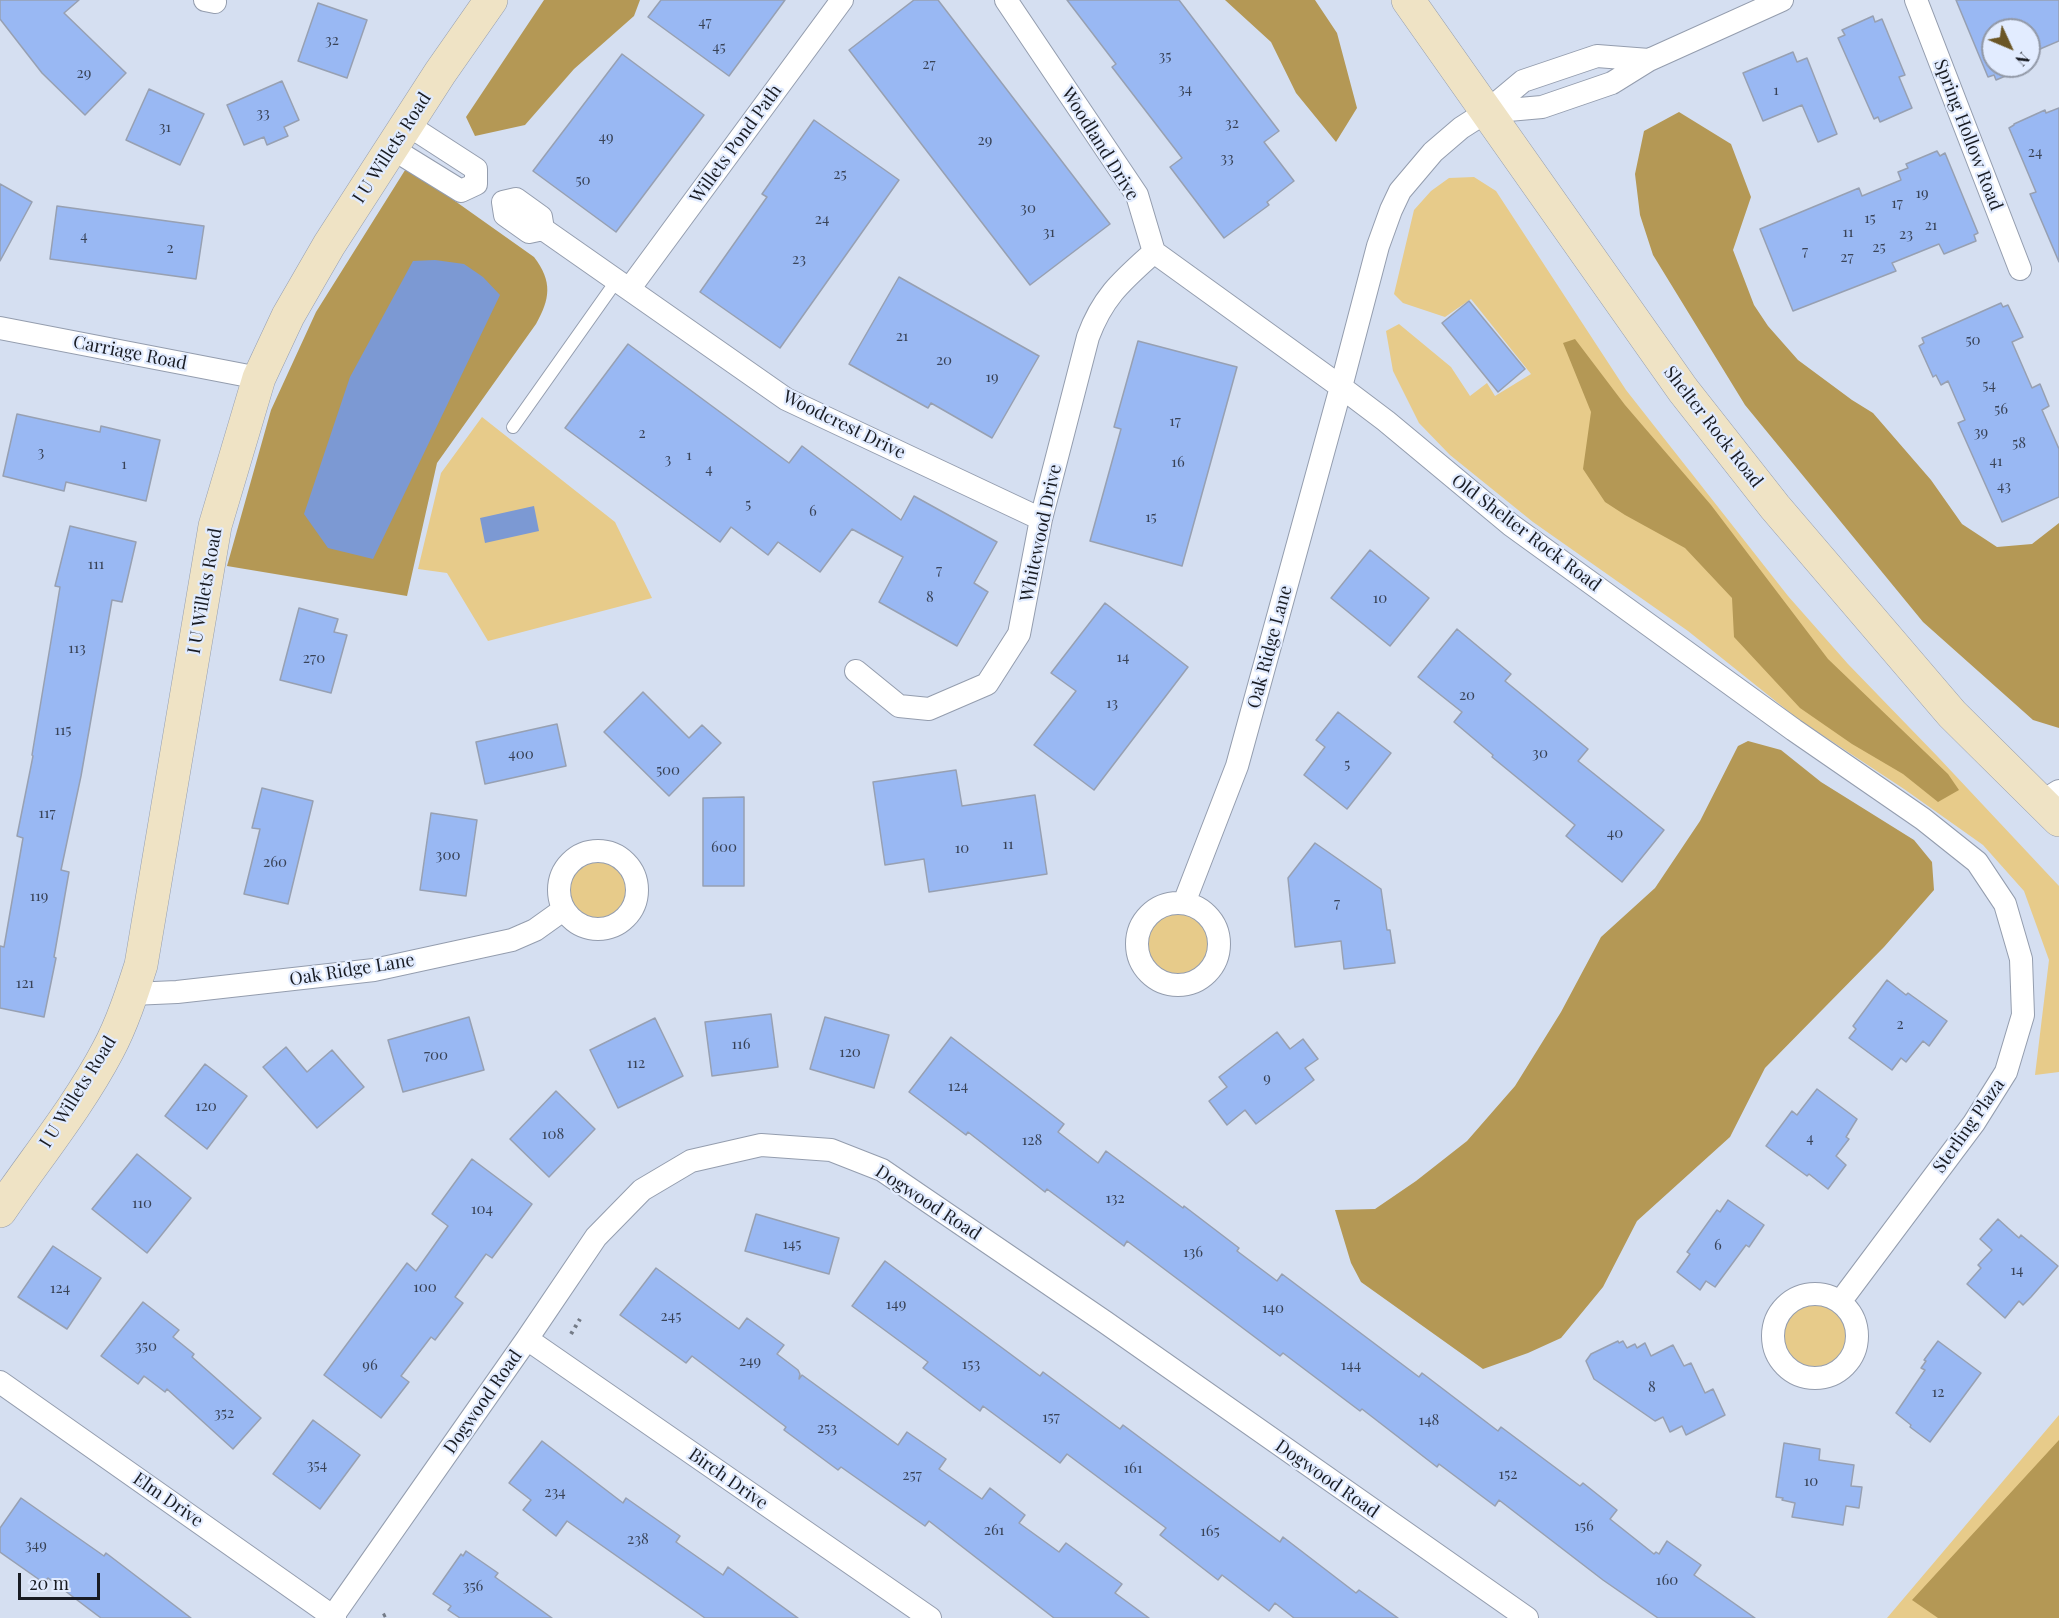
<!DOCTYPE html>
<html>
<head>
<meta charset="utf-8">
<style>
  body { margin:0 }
  #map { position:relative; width:2059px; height:1618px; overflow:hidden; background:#d5dff1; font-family:"Playfair Display",serif }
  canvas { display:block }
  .north { position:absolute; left:1981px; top:18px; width:60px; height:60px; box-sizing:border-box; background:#e2ecff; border:2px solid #9299a7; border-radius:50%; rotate:134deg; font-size:16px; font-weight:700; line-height:24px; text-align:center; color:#191c23 }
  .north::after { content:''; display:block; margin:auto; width:21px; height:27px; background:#6b5625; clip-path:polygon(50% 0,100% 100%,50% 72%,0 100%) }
  .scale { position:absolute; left:18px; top:1573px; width:82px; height:27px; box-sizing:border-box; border:3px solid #191c23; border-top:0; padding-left:8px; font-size:18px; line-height:21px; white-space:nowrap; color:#191c23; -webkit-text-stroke:4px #e2ecff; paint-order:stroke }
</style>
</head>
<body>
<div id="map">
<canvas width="2059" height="1618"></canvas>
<div class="north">N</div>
<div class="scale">20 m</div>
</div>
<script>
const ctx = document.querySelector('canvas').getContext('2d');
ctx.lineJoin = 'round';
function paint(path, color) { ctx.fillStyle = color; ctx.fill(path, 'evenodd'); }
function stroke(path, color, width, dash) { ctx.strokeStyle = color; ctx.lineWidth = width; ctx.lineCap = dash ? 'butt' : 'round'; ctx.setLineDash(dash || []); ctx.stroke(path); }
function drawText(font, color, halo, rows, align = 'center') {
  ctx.font = font + ' "Playfair Display",serif'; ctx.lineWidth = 4.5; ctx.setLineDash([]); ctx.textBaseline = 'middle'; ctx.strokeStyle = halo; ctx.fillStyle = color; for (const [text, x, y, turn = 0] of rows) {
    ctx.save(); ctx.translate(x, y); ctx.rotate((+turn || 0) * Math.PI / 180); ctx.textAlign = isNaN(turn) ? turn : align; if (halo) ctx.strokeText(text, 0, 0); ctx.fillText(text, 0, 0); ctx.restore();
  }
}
const green = new Path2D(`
  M 1474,177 L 1496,191 L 1626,390 L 1788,596 L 1848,664 L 1938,757 L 2059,886 L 2059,1072 L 2035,1075 L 2049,960 L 2024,891 L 1983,845 L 1904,789 L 1798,719 L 1688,631 L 1533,522 L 1450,455 L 1419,423 L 1393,371 L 1386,331 L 1399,324 L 1451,367 L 1470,396 L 1487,383 L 1495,396 L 1531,374 L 1471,299 L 1445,317 L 1403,303 L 1394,294 L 1414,210 L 1431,191 L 1449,178 Z
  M 482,417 L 615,522 L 652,598 L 488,641 L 447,573 L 418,569 L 441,473 Z
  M559 890a39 39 0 1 1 78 0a39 39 0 1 1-78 0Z
  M1137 944a41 41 0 1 1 82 0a41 41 0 1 1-82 0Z
  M1773 1336a42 42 0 1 1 84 0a42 42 0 1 1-84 0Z
  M 2059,1415 L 2059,1618 L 1887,1618 Z`);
const forest = new Path2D(`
  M 544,0 L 640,0 L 634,16 L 574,69 L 525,125 L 475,136 L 466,117 Z
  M 1225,0 L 1315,0 L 1337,33 L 1357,108 L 1336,142 L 1296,93 L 1271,42 Z
  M 1679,112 L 1731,144 L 1751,197 L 1733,250 L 1754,305 L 1768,326 L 1798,360 L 1852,400 L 1873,413 L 1931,480 L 1962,524 L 1997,547 L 2032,544 L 2059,523 L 2059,728 L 2033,720 L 1923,622 L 1745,405 L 1653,255 L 1640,215 L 1635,174 L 1644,131 Z
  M 407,167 L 534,257 C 553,282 550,299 536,324 L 437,463 L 407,596 L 227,566 L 271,410 L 316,312 Z
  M 1575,339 L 1625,405 L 1711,505 L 1828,659 L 1948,774 L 1959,790 L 1938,802 L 1903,774 L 1852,744 L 1800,708 L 1734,637 L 1732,598 L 1685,548 L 1625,515 L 1605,502 L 1583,469 L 1591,412 L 1563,343 Z
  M 1748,741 L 1781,750 L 1821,782 L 1914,840 L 1932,862 L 1934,890 L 1884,947 L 1765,1068 L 1730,1137 L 1637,1221 L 1603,1287 L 1561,1338 L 1528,1353 L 1483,1369 L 1361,1282 L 1351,1263 L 1335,1210 L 1375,1209 L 1416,1181 L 1467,1141 L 1515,1086 L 1561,1012 L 1601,937 L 1655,888 L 1700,821 L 1738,746 Z
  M 2059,1440 L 2059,1618 L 1938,1618 L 1912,1600 Z`);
const water = new Path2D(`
  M 435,260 L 464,264 L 483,277 L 500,295 L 373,559 L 328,548 L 304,514 L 350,377 L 413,261 Z
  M 534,506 L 539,531 L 485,543 L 480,518 Z`);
const building = new Path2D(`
  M 0,0 L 79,0 L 64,13 L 126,73 L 85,115 L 42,73 L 0,19 Z
  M 661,0 L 785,0 L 729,76 L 648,17 Z
  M 914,0 L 938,0 L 1110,224 L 1030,285 L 849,50 Z
  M 1067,0 L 1179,0 L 1279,131 L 1264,142 L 1294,181 L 1267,202 L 1269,205 L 1224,238 L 1170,167 L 1182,158 L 1112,67 L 1116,64 Z
  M 1956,0 L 2059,0 L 2059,41 L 2033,52 L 2036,59 L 2029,62 L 2029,30 L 1993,30 L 1993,66 L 2027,67 L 1996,80 L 1994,75 L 1988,77 Z
  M 318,3 L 367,20 L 347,78 L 298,61 Z
  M 1873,16 L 1875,22 L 1882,19 L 1905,75 L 1899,77 L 1912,108 L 1880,122 L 1878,117 L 1874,119 L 1838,38 L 1845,35 L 1842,30 Z
  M 1793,52 L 1797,62 L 1807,58 L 1837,134 L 1818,142 L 1802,105 L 1763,121 L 1743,73 Z
  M 622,54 L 704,115 L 616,232 L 533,171 Z
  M 282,81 L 299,120 L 284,127 L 288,136 L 267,145 L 264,137 L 244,145 L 227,105 Z
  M 149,89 L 204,114 L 180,165 L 126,140 Z
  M 2059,108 L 2059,262 L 2030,194 L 2036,192 L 2009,128 L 2014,125 L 2014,124 L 2045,110 L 2046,113 Z
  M 814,120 L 899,180 L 780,348 L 700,292 L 767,197 L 762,194 Z
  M 1937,151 L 1940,156 L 1945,153 L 1978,233 L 1974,235 L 1976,241 L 1944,254 L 1939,244 L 1892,263 L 1896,271 L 1793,311 L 1760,229 L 1859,188 L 1862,196 L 1901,180 L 1898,172 L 1908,168 L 1906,164 Z
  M 0,184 L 32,202 L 0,261 Z
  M 57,206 L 204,226 L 196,279 L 50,259 Z
  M 899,277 L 1039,356 L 992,438 L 931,403 L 928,408 L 849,364 Z
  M 1469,301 L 1525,369 L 1498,392 L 1442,323 Z
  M 2001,303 L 2003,307 L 2008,305 L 2023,337 L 2012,342 L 2032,388 L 2040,384 L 2049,406 L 2042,410 L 2059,449 L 2059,497 L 2002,522 L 1958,423 L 1965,420 L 1948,381 L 1941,385 L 1936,375 L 1933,377 L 1919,346 L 1924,343 L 1922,338 Z
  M 1138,341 L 1237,367 L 1182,566 L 1090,541 L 1121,429 L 1114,427 Z
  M 628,344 L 789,463 L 802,446 L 901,520 L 914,496 L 997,542 L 974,583 L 988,592 L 957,646 L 879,602 L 903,557 L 852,529 L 820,572 L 778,542 L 768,555 L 731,527 L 720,542 L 565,428 Z
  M 17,414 L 100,432 L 101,426 L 160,440 L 146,501 L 66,482 L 64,491 L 3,476 Z
  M 70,526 L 136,542 L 122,602 L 112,600 L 81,776 L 61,870 L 69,872 L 54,957 L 56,958 L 44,1017 L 0,1008 L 0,946 L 4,947 L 23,838 L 17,836 L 33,756 L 32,755 L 60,587 L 55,586 Z
  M 1370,550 L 1429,598 L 1390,646 L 1331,598 Z
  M 1105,603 L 1188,667 L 1094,790 L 1034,745 L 1076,691 L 1051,673 Z
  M 299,608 L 338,619 L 334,632 L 347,635 L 331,693 L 280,680 Z
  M 1457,629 L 1511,674 L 1505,681 L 1588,749 L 1578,761 L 1664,830 L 1622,882 L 1566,836 L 1575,825 L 1492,757 L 1493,755 L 1454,722 L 1462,712 L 1418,677 Z
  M 643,692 L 689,738 L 702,725 L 721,743 L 669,796 L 604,732 Z
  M 1338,712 L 1391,753 L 1347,809 L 1304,775 L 1325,747 L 1316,740 Z
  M 557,724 L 566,766 L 485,784 L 476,742 Z
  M 956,770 L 962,806 L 1035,795 L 1047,874 L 929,892 L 924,859 L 885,865 L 873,782 Z
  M 262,788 L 313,801 L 288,904 L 244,894 L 260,829 L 252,828 Z
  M 744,797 L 744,886 L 703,886 L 703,798 Z
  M 431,813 L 477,820 L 466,896 L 420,890 Z
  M 1315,843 L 1381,889 L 1387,930 L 1390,930 L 1395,963 L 1344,969 L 1341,941 L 1295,947 L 1288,878 Z
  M 1887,980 L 1906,995 L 1908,993 L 1947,1021 L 1929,1046 L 1923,1041 L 1906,1062 L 1901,1058 L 1892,1070 L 1849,1038 L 1856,1029 L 1853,1026 Z
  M 771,1014 L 778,1067 L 712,1076 L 705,1022 Z
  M 469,1017 L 484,1070 L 403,1092 L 388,1040 Z
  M 825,1017 L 889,1035 L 874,1088 L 810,1069 Z
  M 655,1018 L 683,1076 L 618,1108 L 590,1050 Z
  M 1277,1032 L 1290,1049 L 1303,1039 L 1318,1059 L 1305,1068 L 1314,1080 L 1256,1124 L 1245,1110 L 1227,1125 L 1209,1101 L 1227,1087 L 1219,1077 Z
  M 951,1037 L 1064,1124 L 1058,1132 L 1098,1163 L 1106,1151 L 1183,1208 L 1184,1206 L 1239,1248 L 1237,1251 L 1277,1281 L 1282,1274 L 1419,1377 L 1422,1373 L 1498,1431 L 1501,1427 L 1580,1486 L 1583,1483 L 1617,1510 L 1610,1519 L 1654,1554 L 1656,1552 L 1659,1554 L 1667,1541 L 1701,1565 L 1694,1575 L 1755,1618 L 1658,1618 L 1603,1580 L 1499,1500 L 1495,1506 L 1439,1464 L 1437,1467 L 1362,1409 L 1360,1411 L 1283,1353 L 1280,1356 L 1127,1241 L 1124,1246 L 1047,1189 L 1045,1192 L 968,1132 L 966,1135 L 909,1092 Z
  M 286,1047 L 307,1072 L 332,1050 L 364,1087 L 317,1128 L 263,1067 Z
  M 205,1064 L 247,1096 L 207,1149 L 165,1116 Z
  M 1817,1089 L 1857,1119 L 1846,1137 L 1849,1139 L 1836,1156 L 1846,1165 L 1828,1189 L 1809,1174 L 1807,1176 L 1766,1146 L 1792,1111 L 1797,1115 Z
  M 556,1091 L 595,1129 L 549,1177 L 510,1139 Z
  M 137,1154 L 191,1198 L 147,1253 L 92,1209 Z
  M 472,1159 L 532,1204 L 492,1258 L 486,1254 L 455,1297 L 463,1303 L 435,1340 L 431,1337 L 401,1376 L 409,1382 L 381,1418 L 324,1375 L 407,1263 L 416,1271 L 448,1226 L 432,1214 Z
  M 1728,1200 L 1764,1225 L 1749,1247 L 1746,1245 L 1715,1287 L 1706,1281 L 1700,1290 L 1677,1272 L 1690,1254 L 1687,1252 L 1717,1210 L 1720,1212 Z
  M 756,1214 L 839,1238 L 829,1274 L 745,1251 Z
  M 1998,1219 L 2019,1238 L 2021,1235 L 2058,1266 L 2031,1297 L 2023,1305 L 2019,1301 L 2005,1318 L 1967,1284 L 1981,1268 L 1978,1265 L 1992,1250 L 1980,1239 Z
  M 53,1246 L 101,1278 L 67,1329 L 18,1297 Z
  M 885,1261 L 1040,1376 L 1043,1372 L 1120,1429 L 1123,1425 L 1280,1542 L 1283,1537 L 1356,1593 L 1359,1590 L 1398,1618 L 1294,1618 L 1275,1603 L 1269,1611 L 1222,1575 L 1218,1580 L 1160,1535 L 1166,1528 L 1067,1454 L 1060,1463 L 983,1406 L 980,1411 L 923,1368 L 928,1362 L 852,1306 Z
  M 656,1268 L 739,1329 L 747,1318 L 784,1345 L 777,1354 L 798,1370 L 800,1374 L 799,1379 L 802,1375 L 898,1445 L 907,1432 L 946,1459 L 939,1469 L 982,1499 L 990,1488 L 1025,1515 L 1019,1523 L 1059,1552 L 1066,1543 L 1122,1584 L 1115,1593 L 1149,1618 L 1054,1618 L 929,1521 L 925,1526 L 841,1467 L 838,1470 L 784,1430 L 786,1427 L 692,1356 L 686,1363 L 620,1315 Z
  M 143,1302 L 179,1330 L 173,1337 L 194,1354 L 192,1357 L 261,1418 L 233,1449 L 167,1389 L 165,1392 L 144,1376 L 138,1384 L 101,1356 Z
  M 1618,1341 L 1619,1343 L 1623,1341 L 1627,1348 L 1635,1344 L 1637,1348 L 1645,1343 L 1651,1356 L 1673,1345 L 1684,1366 L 1691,1363 L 1705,1393 L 1713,1389 L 1725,1415 L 1686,1435 L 1682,1426 L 1670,1432 L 1663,1417 L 1655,1421 L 1594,1379 L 1586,1361 L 1591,1354 Z
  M 1938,1341 L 1981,1373 L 1930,1442 L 1910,1427 L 1911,1425 L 1896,1413 L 1925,1370 L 1921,1368 L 1926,1361 L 1924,1360 Z
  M 313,1420 L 360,1455 L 320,1509 L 273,1474 Z
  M 542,1441 L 623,1503 L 626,1498 L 680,1536 L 676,1542 L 723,1575 L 728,1567 L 798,1618 L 705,1618 L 567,1521 L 556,1536 L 523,1510 L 531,1500 L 509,1483 Z
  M 1784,1443 L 1820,1449 L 1819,1460 L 1854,1465 L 1851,1486 L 1862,1487 L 1859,1508 L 1846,1506 L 1843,1525 L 1792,1517 L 1795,1503 L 1782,1500 L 1783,1498 L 1776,1497 Z
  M 21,1498 L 104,1556 L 106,1553 L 191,1618 L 101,1618 L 48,1578 L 44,1583 L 0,1552 L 0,1528 Z
  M 466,1551 L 498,1573 L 495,1577 L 552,1618 L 460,1618 L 448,1610 L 451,1606 L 433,1594 L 461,1554 L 463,1556 Z`);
const path = new Path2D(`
  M 571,1334 L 580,1319
  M 383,1616 L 387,1614`);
const lane = new Path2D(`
  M 513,427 L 617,280`);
const street = new Path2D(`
  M 205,0 L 215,2
  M 1006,0 L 1137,195 L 1154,252 L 1341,387 L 1237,766 L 1184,903
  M 1916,0 L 2020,269
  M 1649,60 L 1597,56 L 1523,81 L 1486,112 L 1542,107 L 1612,83 L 1649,60 L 1782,0
  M 1486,112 L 1461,128 L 1433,152 L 1400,191 L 1391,210 L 1378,246 L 1341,387 L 1386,421 L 1511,525 L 1794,730 L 1923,819 L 1977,862 L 2005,904 L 2021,959 L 2023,1015 L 2006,1072 L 1974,1123 L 1840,1302
  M 393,149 L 461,191 L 476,184 L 476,169 L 408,125
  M 516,199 L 541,217 L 543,229 L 529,232 L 505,215 L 503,202 Z
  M 543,229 L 786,399 L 1041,519
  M 630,288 L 842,0
  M 0,328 L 259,378
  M 856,671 L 899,706 L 929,709 L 987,684 L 1019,634 L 1041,519 L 1088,337 C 1103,296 1123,280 1154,252
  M 2041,802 L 2059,791
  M559 890a39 39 0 1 1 78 0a39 39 0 1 1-78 0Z
  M1137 944a41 41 0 1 1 82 0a41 41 0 1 1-82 0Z
  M 132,994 L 177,992 L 374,970 L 512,940 L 535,930 L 563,910
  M1773 1336a42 42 0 1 1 84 0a42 42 0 1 1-84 0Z
  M 527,1339 L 930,1618
  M 0,1382 L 335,1618
  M 333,1616 L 527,1339 L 596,1237 L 642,1190 L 691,1161 L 761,1145 L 831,1150 L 882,1170 L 1105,1322 L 1527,1618`);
const secondary = new Path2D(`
  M 1408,0 L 1683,390 L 1775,507 L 1952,714 L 2059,820
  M 0,1211 C 36,1158 78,1107 108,1050 C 122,1024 132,993 141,965 L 215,526 L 259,378 L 288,316 L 329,245 L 440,73 L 491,0`);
const numberNames = [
  ["47",705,22],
  ["32",332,40],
  ["45",719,47],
  ["35",1165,56],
  ["27",929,64],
  ["29",84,73],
  ["34",1185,89],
  ["1",1776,90],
  ["33",263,113],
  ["32",1232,123],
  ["31",165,127],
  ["49",606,137],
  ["29",985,140],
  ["24",2035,152],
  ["33",1227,158],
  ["25",840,174],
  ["50",583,180],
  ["19",1922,193],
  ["17",1897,203],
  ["30",1028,208],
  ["15",1870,218],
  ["24",822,219],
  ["21",1931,225],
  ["31",1049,232],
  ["11",1848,232],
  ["23",1906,234],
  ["4",84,236],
  ["25",1879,247],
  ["2",170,248],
  ["7",1805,251],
  ["27",1847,257],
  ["23",799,259],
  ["21",902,336],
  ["50",1973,340],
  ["20",944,360],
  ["19",992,377],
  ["54",1989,385],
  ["56",2001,409],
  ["17",1175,421],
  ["39",1981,432],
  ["2",642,433],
  ["58",2019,443],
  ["3",41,452],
  ["1",689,455],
  ["3",668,459],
  ["41",1996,461],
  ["16",1178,462],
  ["1",124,464],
  ["4",709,469],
  ["43",2004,486],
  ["5",748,504],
  ["6",813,511],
  ["15",1151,517],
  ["111",96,564],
  ["7",939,570],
  ["8",930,597],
  ["10",1380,598],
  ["113",77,648],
  ["14",1123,657],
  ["270",314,658],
  ["20",1467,695],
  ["13",1112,703],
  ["115",63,730],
  ["30",1540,753],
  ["400",521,754],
  ["5",1347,764],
  ["500",668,770],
  ["117",47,813],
  ["40",1615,833],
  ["11",1008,844],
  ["600",724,847],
  ["10",962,848],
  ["300",448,855],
  ["260",275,862],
  ["119",39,896],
  ["7",1337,903],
  ["121",25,983],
  ["2",1900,1024],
  ["116",741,1044],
  ["120",850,1052],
  ["700",436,1055],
  ["112",636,1063],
  ["9",1267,1078],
  ["124",958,1086],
  ["120",206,1106],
  ["108",553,1134],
  ["4",1810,1138],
  ["128",1032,1140],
  ["132",1115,1198],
  ["110",142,1203],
  ["104",482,1209],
  ["145",792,1244],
  ["6",1718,1245],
  ["136",1193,1252],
  ["14",2017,1270],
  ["100",425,1287],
  ["124",60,1288],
  ["149",896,1304],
  ["140",1273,1308],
  ["245",671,1316],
  ["350",146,1346],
  ["249",750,1361],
  ["153",971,1364],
  ["96",370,1365],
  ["144",1351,1365],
  ["8",1652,1387],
  ["12",1938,1392],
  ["352",224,1413],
  ["157",1051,1417],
  ["148",1429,1420],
  ["253",827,1428],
  ["354",317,1465],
  ["161",1133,1468],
  ["152",1508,1474],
  ["257",912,1475],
  ["10",1811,1481],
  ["234",555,1492],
  ["156",1584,1526],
  ["261",994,1530],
  ["165",1210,1531],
  ["238",638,1539],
  ["349",36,1545],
  ["160",1667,1580],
  ["356",473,1586]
];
const streetNames = [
  ["Spring Hollow Road",1968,135,69],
  ["Willets Pond Path",736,144,-54],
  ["Woodland Drive",1100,144,58],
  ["I U Willets Road",392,148,-57],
  ["Carriage Road",130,353,11],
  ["Woodcrest Drive",844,425,26],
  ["Shelter Rock Road",1713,427,52],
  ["Whitewood Drive",1041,533,-78],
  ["Old Shelter Rock Road",1526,533,37],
  ["I U Willets Road",205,591,-80],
  ["Oak Ridge Lane",1270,647,-75],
  ["Oak Ridge Lane",352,970,-9],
  ["I U Willets Road",78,1092,-58],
  ["Sterling Plaza",1969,1126,-55],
  ["Dogwood Road",928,1203,33],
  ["Dogwood Road",483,1402,-55],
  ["Birch Drive",728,1479,35],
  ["Dogwood Road",1327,1479,35],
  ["Elm Drive",168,1500,35]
];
paint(green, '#e7cb8a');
paint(forest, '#b49855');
paint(water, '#7c99d3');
paint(building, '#99b8f3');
stroke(building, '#97a0b2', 1.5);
stroke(lane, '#949dae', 14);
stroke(street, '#949dae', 24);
stroke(secondary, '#949dae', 34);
stroke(path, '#747b87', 4, [3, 4.5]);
stroke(lane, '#fff', 12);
stroke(street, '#fff', 22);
stroke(secondary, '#efe3c5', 33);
drawText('15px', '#394357', null, numberNames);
drawText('18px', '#191c23', '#e2ecff', streetNames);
</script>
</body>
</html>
